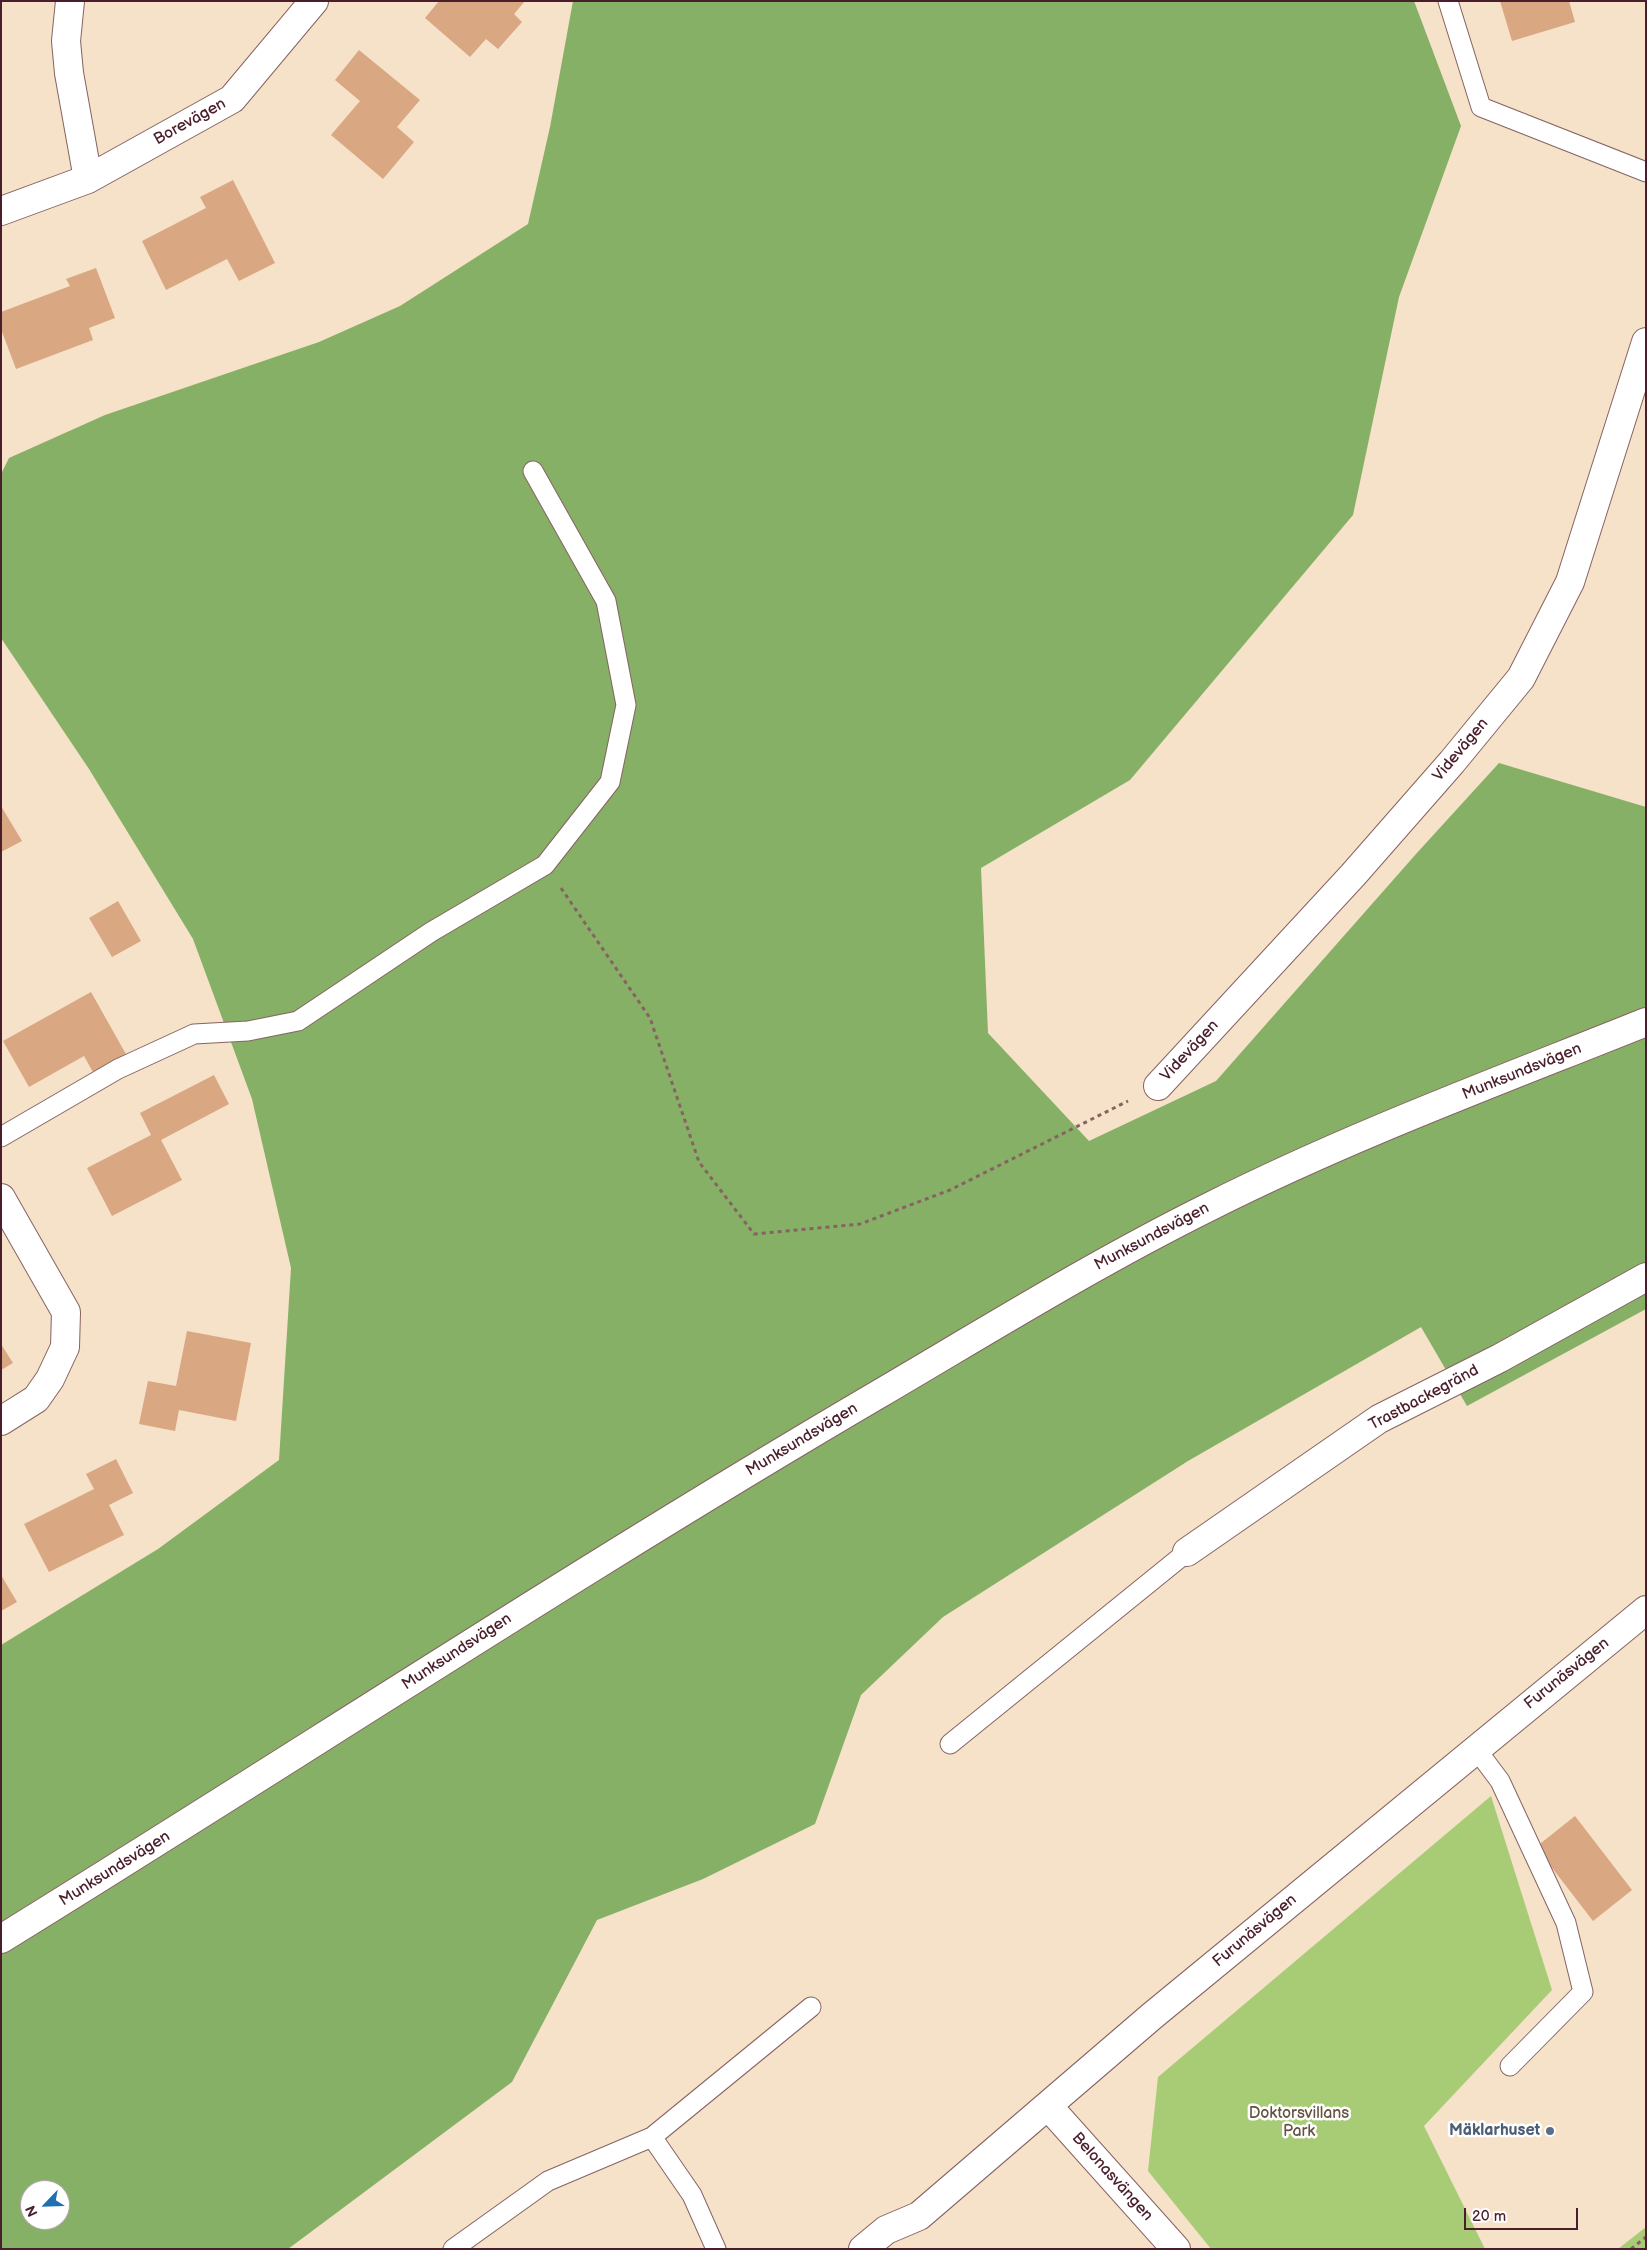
<!DOCTYPE html>
<html>
<head>
<meta charset="utf-8">
<style>
  body { margin:0 }
  #map { position:relative; width:1647px; height:2250px; overflow:hidden; background:#f6e1c9; font-family:"Balsamiq Sans",sans-serif }
  canvas { display:block }
  .frame { position:absolute; inset:0; border:2px solid #4a1f2b; pointer-events:none }
  .north { position:absolute; left:20px; top:2180px; width:50px; height:50px; box-sizing:border-box; background:#fff; border:1px solid #b7a5aa; border-radius:50%; rotate:246deg; font-size:14px; font-weight:700; line-height:20px; text-align:center; color:#4a1f2b }
  .north::after { content:''; display:block; margin:auto; width:18px; height:22px; background:#1f6fb2; clip-path:polygon(50% 0,100% 100%,50% 72%,0 100%) }
  .scale { position:absolute; left:1464px; top:2208px; width:114px; height:22px; box-sizing:border-box; border:2px solid #4a1f2b; border-top:0; padding-left:6px; font-size:15px; line-height:18px; white-space:nowrap; color:#4a1f2b; -webkit-text-stroke:4px #fff; paint-order:stroke }
</style>
</head>
<body>
<div id="map">
<canvas width="1647" height="2250"></canvas>
<div class="frame"></div>
<div class="north">N</div>
<div class="scale">20 m</div>
</div>
<script>
const ctx = document.querySelector('canvas').getContext('2d');
ctx.lineJoin = 'round';
function paint(path, color) { ctx.fillStyle = color; ctx.fill(path, 'evenodd'); }
function stroke(path, color, width, dash) { ctx.strokeStyle = color; ctx.lineWidth = width; ctx.lineCap = dash ? 'butt' : 'round'; ctx.setLineDash(dash || []); ctx.stroke(path); }
function drawText(font, color, halo, rows, align = 'center') {
  ctx.font = font + ' "Balsamiq Sans",sans-serif'; ctx.lineWidth = 5; ctx.setLineDash([]); ctx.textBaseline = 'middle'; ctx.strokeStyle = halo; ctx.fillStyle = color; for (const [text, x, y, turn = 0] of rows) {
    ctx.save(); ctx.translate(x, y); ctx.rotate((+turn || 0) * Math.PI / 180); ctx.textAlign = isNaN(turn) ? turn : align; if (halo) ctx.strokeText(text, 0, 0); ctx.fillText(text, 0, 0); ctx.restore();
  }
}
const green = new Path2D(`
  M 1491,1796 L 1552,1990 L 1424,2126 L 1485,2249 L 1211,2249 L 1148,2171 L 1158,2077 Z
  M 1646,2227 L 1646,2249 L 1618,2249 Z`);
const forest = new Path2D(`
  M 573,1 L 1414,1 L 1461,126 L 1399,297 L 1353,515 L 1130,780 L 981,868 L 988,1033 L 1089,1141 L 1216,1081 L 1416,854 L 1499,763 L 1646,807 L 1646,1309 L 1467,1406 L 1421,1327 L 1188,1461 L 943,1617 L 861,1695 L 815,1824 L 703,1879 L 597,1920 L 512,2082 L 288,2249 L 1,2249 L 1,1645 L 158,1549 L 279,1460 L 291,1268 L 252,1099 L 193,939 L 89,769 L 1,638 L 1,474 L 9,458 L 105,415 L 319,342 L 400,306 L 528,224 L 550,127 ZM 30,2190 L 60,2190 L 60,2220 L 30,2220 Z`);
const building = new Path2D(`
  M 439,1 L 525,1 L 514,14 L 522,22 L 498,49 L 486,39 L 470,57 L 425,18 Z
  M 1500,1 L 1569,1 L 1575,22 L 1512,41 Z
  M 359,50 L 420,100 L 397,127 L 414,142 L 383,179 L 331,135 L 360,101 L 335,80 Z
  M 233,180 L 275,263 L 239,281 L 227,259 L 166,290 L 142,241 L 206,208 L 200,197 Z
  M 96,268 L 115,318 L 89,328 L 93,340 L 16,369 L 1,329 L 1,312 L 70,286 L 66,279 Z
  M 1,806 L 22,841 L 1,852 Z
  M 118,901 L 141,941 L 112,957 L 89,918 Z
  M 91,992 L 127,1056 L 94,1074 L 84,1056 L 29,1087 L 3,1041 Z
  M 214,1075 L 229,1104 L 161,1140 L 182,1180 L 112,1216 L 87,1168 L 151,1135 L 140,1113 Z
  M 187,1331 L 251,1343 L 236,1421 L 179,1410 L 175,1431 L 139,1424 L 148,1381 L 176,1386 Z
  M 1,1344 L 13,1363 L 1,1370 Z
  M 116,1459 L 133,1493 L 109,1505 L 124,1535 L 49,1572 L 24,1524 L 94,1489 L 86,1474 Z
  M 1,1575 L 17,1602 L 1,1611 Z
  M 1575,1816 L 1632,1890 L 1593,1921 L 1536,1847 Z`);
const path = new Path2D(`
  M 561,888 L 650,1018 L 699,1162 L 754,1234 L 860,1224 L 950,1190 L 1128,1101
  M 1631,2249 L 1646,2237`);
const service = new Path2D(`
  M 1448,1 L 1481,107 L 1646,172
  M 1,1137 L 118,1069 L 194,1034 L 248,1031 L 298,1021 L 431,932 L 545,865 L 610,782 L 626,705 L 606,601 L 533,471
  M 950,1744 L 1187,1552
  M 1476,1749 L 1500,1781 L 1566,1923 L 1583,1992 L 1510,2066
  M 652,2137 L 692,2195 L 716,2249
  M 453,2249 L 548,2181 L 652,2137 L 811,2007`);
const minor = new Path2D(`
  M 70,1 L 66,41 L 69,73 L 88,179
  M 1,211 L 88,179 L 232,99 L 314,1
  M 1158,1086 L 1353,875 L 1452,762 L 1521,678 L 1570,582 L 1646,342
  M 1,1198 L 66,1312 L 65,1347 L 50,1379 L 36,1399 L 1,1421
  M 1187,1552 L 1379,1419 L 1500,1358 L 1646,1277
  M 1048,2106 L 1176,2249
  M 863,2249 L 886,2230 L 919,2216 L 1152,2016 L 1646,1610`);
const tertiary = new Path2D(`
  M 1,1939 C 294,1758 582,1568 879,1394 C 988,1330 1096,1263 1209,1207 C 1350,1136 1499,1081 1646,1022`);
const markers = [
  [1550,2131,5,"#5c6f8a"]
];
const streetNames = [
  ["Borevägen",190,122,-29],
  ["Videvägen",1461,750,-50],
  ["Videvägen",1190,1051,-47],
  ["Munksundsvägen",1522,1072,-22],
  ["Munksundsvägen",1152,1237,-28],
  ["Trastbackegränd",1424,1398,-28],
  ["Munksundsvägen",802,1440,-31],
  ["Munksundsvägen",457,1652,-33],
  ["Furunäsvägen",1567,1674,-39],
  ["Munksundsvägen",115,1869,-32],
  ["Furunäsvägen",1255,1931,-40],
  ["Belonasvängen",1112,2177,48]
];
const parkNames = [
  ["Doktorsvillans",1299,2114],
  ["Park",1299,2132]
];
const serviceNames = [
  ["Mäklarhuset",1540,2131]
];
paint(green, '#a8cc75');
paint(forest, '#86b066');
paint(building, '#d9a782');
stroke(service, '#866362', 21);
stroke(minor, '#866362', 30);
stroke(tertiary, '#866362', 30);
stroke(path, '#866362', 3, [4, 4]);
stroke(service, '#fff', 19);
stroke(minor, '#fff', 28);
stroke(tertiary, '#fff', 28);
for (const [x, y, r, color] of markers) { const dot = new Path2D(); dot.arc(x, y, r, 0, 2 * Math.PI); ctx.fillStyle = color; ctx.fill(dot); stroke(dot, '#fff', 2); }
drawText('16px', '#4a1f2b', '#fff', streetNames);
drawText('16px', '#665341', '#fff', parkNames);
drawText('bold 16px', '#4e5e75', '#fff', serviceNames, 'right');
</script>
</body>
</html>
